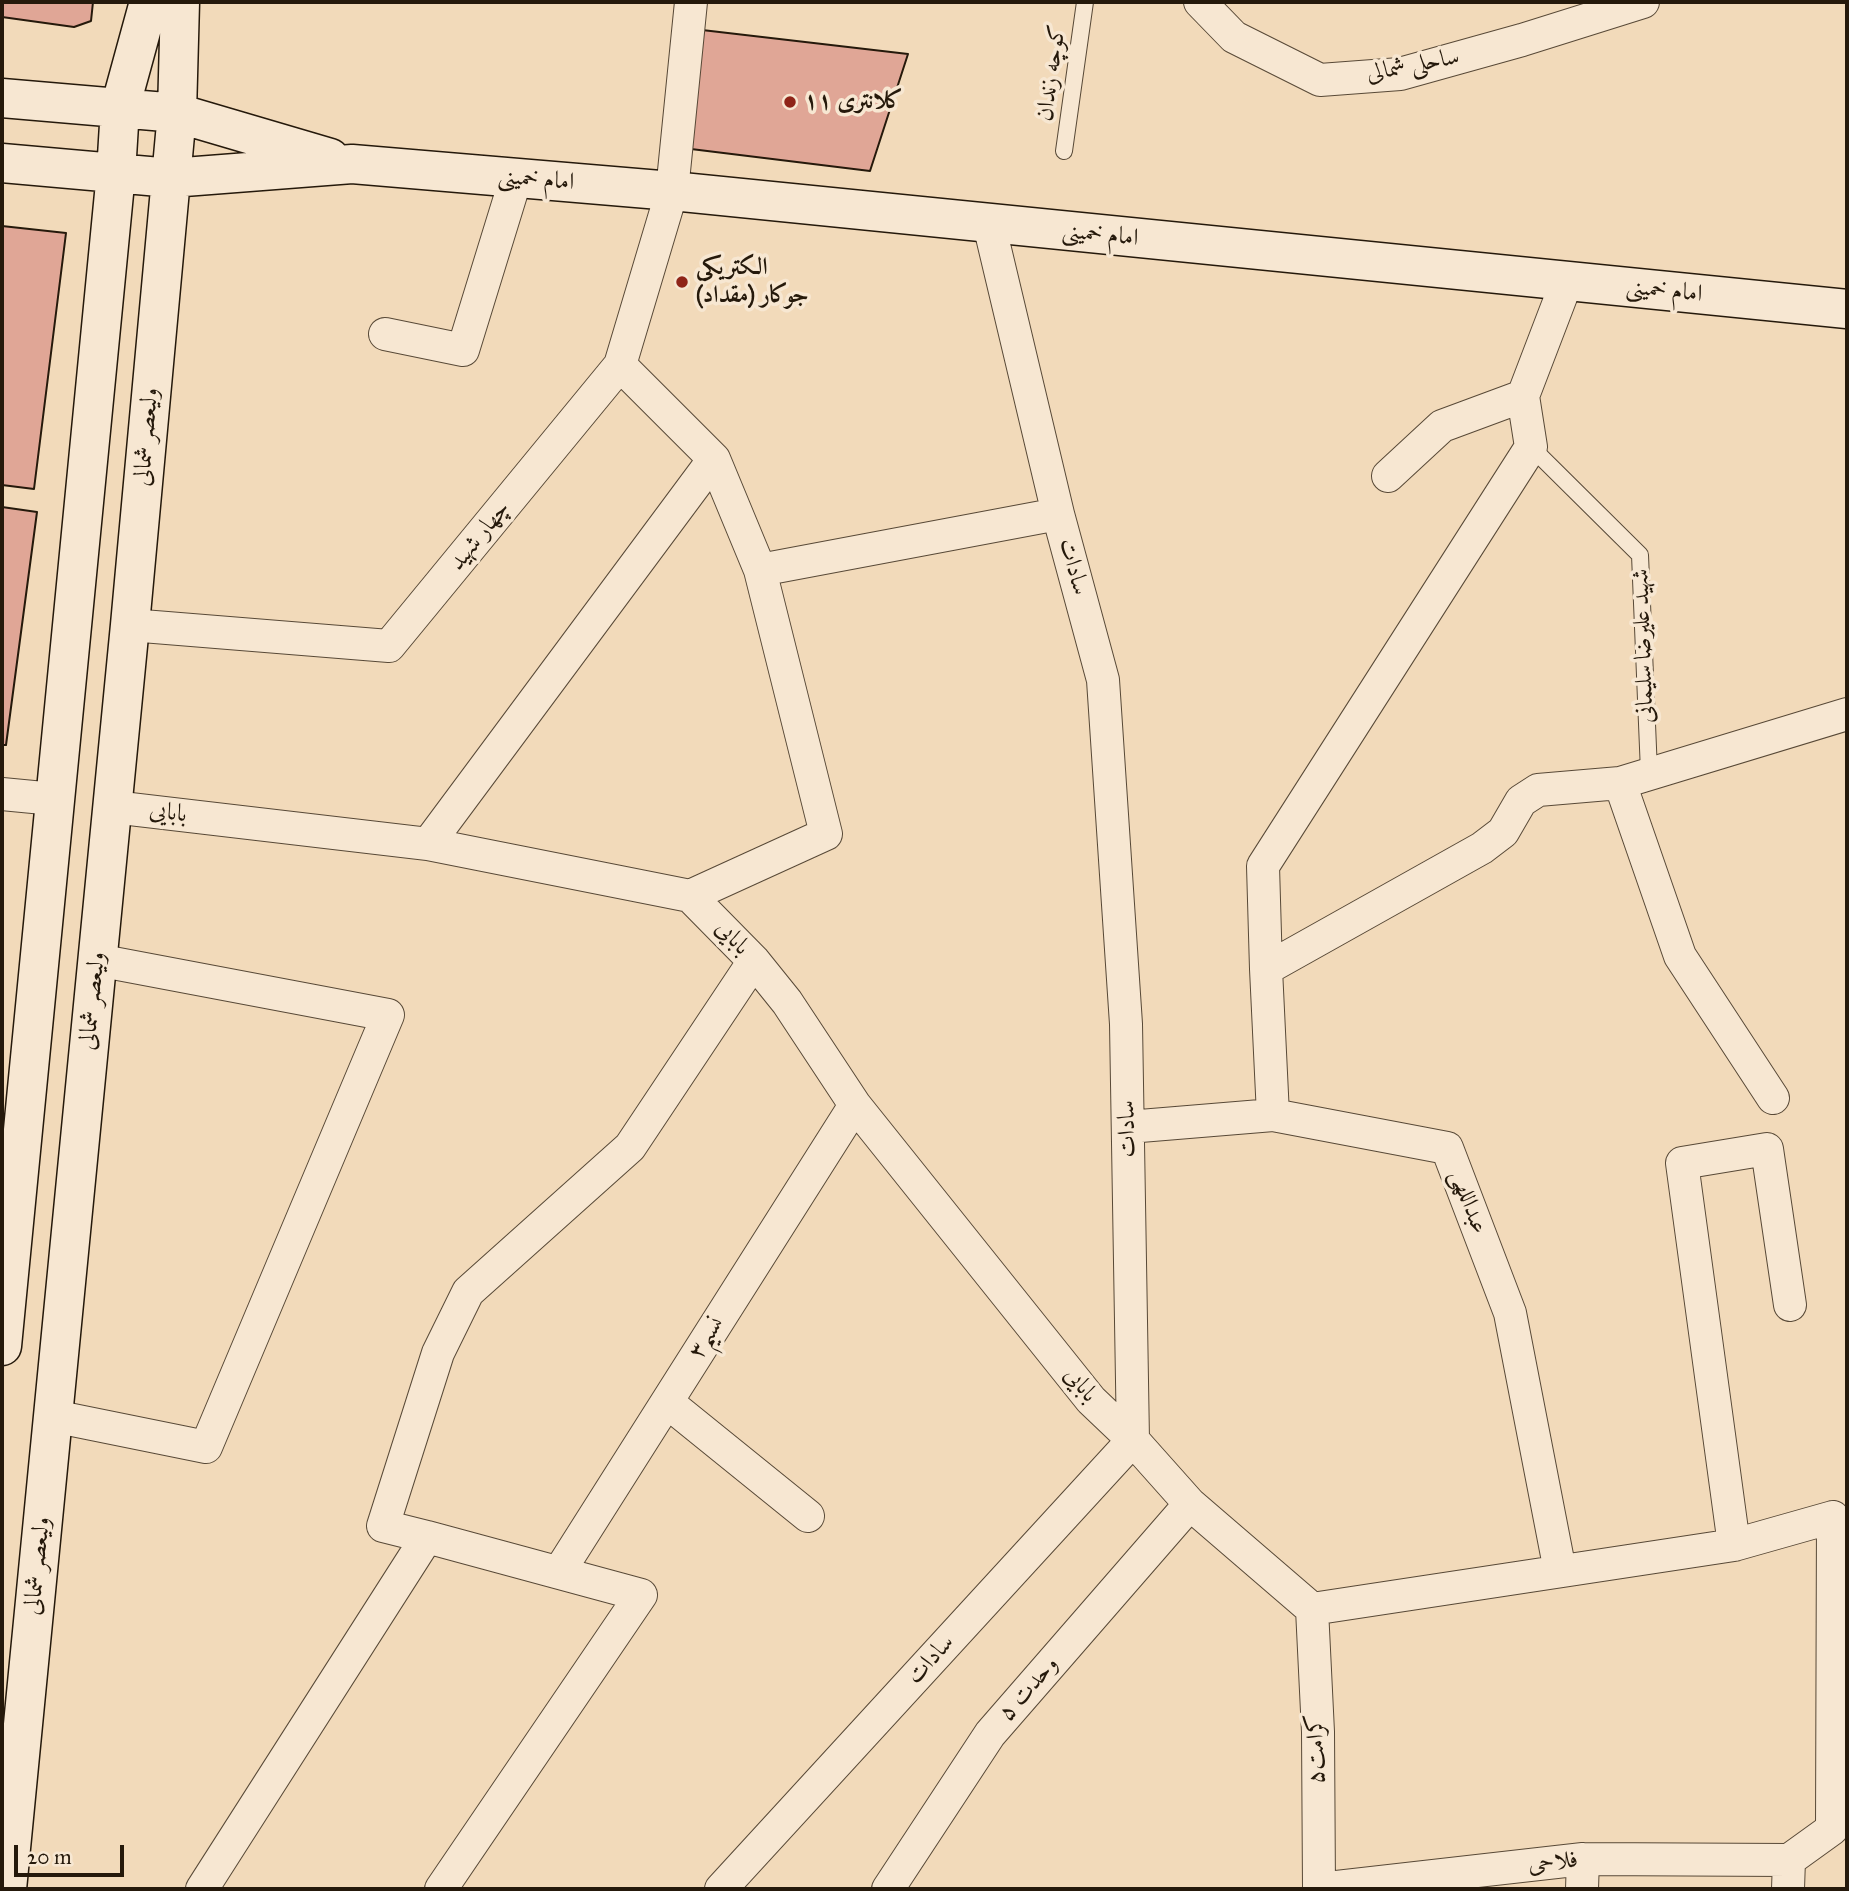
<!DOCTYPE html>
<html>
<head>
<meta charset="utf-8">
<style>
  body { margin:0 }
  #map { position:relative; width:1849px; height:1891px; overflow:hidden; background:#f2daba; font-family:"IM FELL Great Primer",serif }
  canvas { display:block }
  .frame { position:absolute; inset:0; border:4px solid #25190b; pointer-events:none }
  .scale { position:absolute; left:14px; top:1845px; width:110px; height:32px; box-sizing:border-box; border:4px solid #25190b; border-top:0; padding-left:9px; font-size:21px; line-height:24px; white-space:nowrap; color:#25190b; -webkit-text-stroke:5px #f7e7d2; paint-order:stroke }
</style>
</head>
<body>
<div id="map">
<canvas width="1849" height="1891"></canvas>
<div class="frame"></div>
<div class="scale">20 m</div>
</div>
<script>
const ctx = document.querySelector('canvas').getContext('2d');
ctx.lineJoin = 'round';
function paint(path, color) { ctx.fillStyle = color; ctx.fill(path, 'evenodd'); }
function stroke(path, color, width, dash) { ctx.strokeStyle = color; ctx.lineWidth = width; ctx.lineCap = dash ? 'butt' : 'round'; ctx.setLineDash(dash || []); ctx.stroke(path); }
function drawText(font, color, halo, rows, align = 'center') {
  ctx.font = font + ' "IM FELL Great Primer",Amiri,serif'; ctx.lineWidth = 7; ctx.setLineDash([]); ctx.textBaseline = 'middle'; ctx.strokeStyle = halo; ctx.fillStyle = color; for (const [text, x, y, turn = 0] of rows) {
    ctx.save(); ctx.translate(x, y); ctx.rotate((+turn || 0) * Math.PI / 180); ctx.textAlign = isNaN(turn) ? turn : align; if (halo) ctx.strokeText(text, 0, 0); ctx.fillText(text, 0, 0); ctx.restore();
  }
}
const building = new Path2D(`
  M 2,2 L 93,2 L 91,21 L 74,27 L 2,17 Z
  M 685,28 L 908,54 L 870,171 L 691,149 Z
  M 2,226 L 66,233 L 34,489 L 2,485 Z
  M 2,507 L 37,512 L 6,745 L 2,745 Z`);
const service = new Path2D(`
  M 1064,151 L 1085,2
  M 1531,447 L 1640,555 L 1649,772`);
const minor = new Path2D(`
  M 1200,2 L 1234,37 L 1320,80 L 1400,74 L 1522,40 L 1643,2
  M 385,334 L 463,350 L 516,178
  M 714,459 L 760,570 L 1058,514
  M 1388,476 L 1442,426 L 1523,396
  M 130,625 L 389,646 L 620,365 L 672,191 L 691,2
  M 1620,783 L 1680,956 L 1773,1098
  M 2,794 L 54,799
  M 113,807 L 428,844 L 690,896 L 754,961 L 787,1002 L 855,1105 L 1091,1400 L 1133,1440 L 1190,1504 L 1312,1609 L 1734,1545 L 1833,1517
  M 428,844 L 714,459 L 620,365
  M 690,896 L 826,834 L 760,570
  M 1266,969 L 1263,866 L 1531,447 L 1523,396 L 1567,281
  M 1273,1115 L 1266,969 L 1482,848 L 1503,832 L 1521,801 L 1538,790 L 1620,783 L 1847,714
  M 1128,1127 L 1273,1115 L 1447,1148 L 1510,1313 L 1560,1571
  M 667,1402 L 808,1516
  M 53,1416 L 206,1447 L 388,1015 L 97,960
  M 427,1537 L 641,1595 L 441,1889
  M 1734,1545 L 1682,1163 L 1767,1149 L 1790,1305
  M 559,1572 L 855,1105
  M 1312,1609 L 1318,1732 L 1319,1889
  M 202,1889 L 427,1537 L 383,1526 L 438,1353 L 468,1292 L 630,1147 L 754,961
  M 721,1889 L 1133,1440 L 1126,1024 L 1103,680 L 1058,514 L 989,224
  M 888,1889 L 990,1734 L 1190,1504
  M 1319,1889 L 1583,1859 L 1789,1860
  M 1582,1889 L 1583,1859
  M 1788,1889 L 1789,1860 L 1832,1829 L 1833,1517`);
const secondary = new Path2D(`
  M 2,98 L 177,113 L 330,158
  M 2,163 L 171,178 L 352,164 L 672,191 L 1847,309
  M 2,1346 L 116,173 L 120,108 L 149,2
  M 7,1889 L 130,625 L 177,113 L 180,2`);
const markers = [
  [790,102,7,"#8f2418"],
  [682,282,7,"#8f2418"]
];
const streetNames = [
  ["ساحلی شمالی",1413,66,-11],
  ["کوچه زندان",1052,73,-82],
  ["امام خمینی",536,180,5],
  ["امام خمینی",1100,235,6],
  ["امام خمینی",1664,291,6],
  ["ولیعصر شمالی",147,437,-85],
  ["چهار شهید",480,536,-51],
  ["سادات",1073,567,75],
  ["شهید علیرضا سلیمانی",1644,646,-92],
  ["بابایی",168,813,7],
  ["بابایی",732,938,46],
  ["ولیعصر شمالی",93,1001,-84],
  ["سادات",1128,1129,-91],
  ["عبداللهی",1468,1202,69],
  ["نسیم۳",707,1338,-58],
  ["بابایی",1080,1385,50],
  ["ولیعصر شمالی",38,1566,-84],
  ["سادات",931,1660,-48],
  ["وحدت ۵",1029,1689,-49],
  ["کرامت۵",1317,1749,-91],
  ["فلاحی",1553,1863,-6]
];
const poiNames = [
  ["کلانتری ۱۱",804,102],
  ["الکتریکی",696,268],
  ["جوکار (مقداد)",696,296]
];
paint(building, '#e0a696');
stroke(building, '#25190b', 2);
stroke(service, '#584937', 18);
stroke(minor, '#584937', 34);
stroke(secondary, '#25190b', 41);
stroke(service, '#f7e7d2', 16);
stroke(minor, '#f7e7d2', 32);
stroke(secondary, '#f7e7d2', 38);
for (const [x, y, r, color] of markers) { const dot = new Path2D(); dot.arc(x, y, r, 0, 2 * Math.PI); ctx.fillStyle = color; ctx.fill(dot); stroke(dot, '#f7e7d2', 2.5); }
drawText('24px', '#25190b', '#f7e7d2', streetNames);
drawText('bold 24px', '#25190b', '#f7e7d2', poiNames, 'left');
</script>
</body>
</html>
